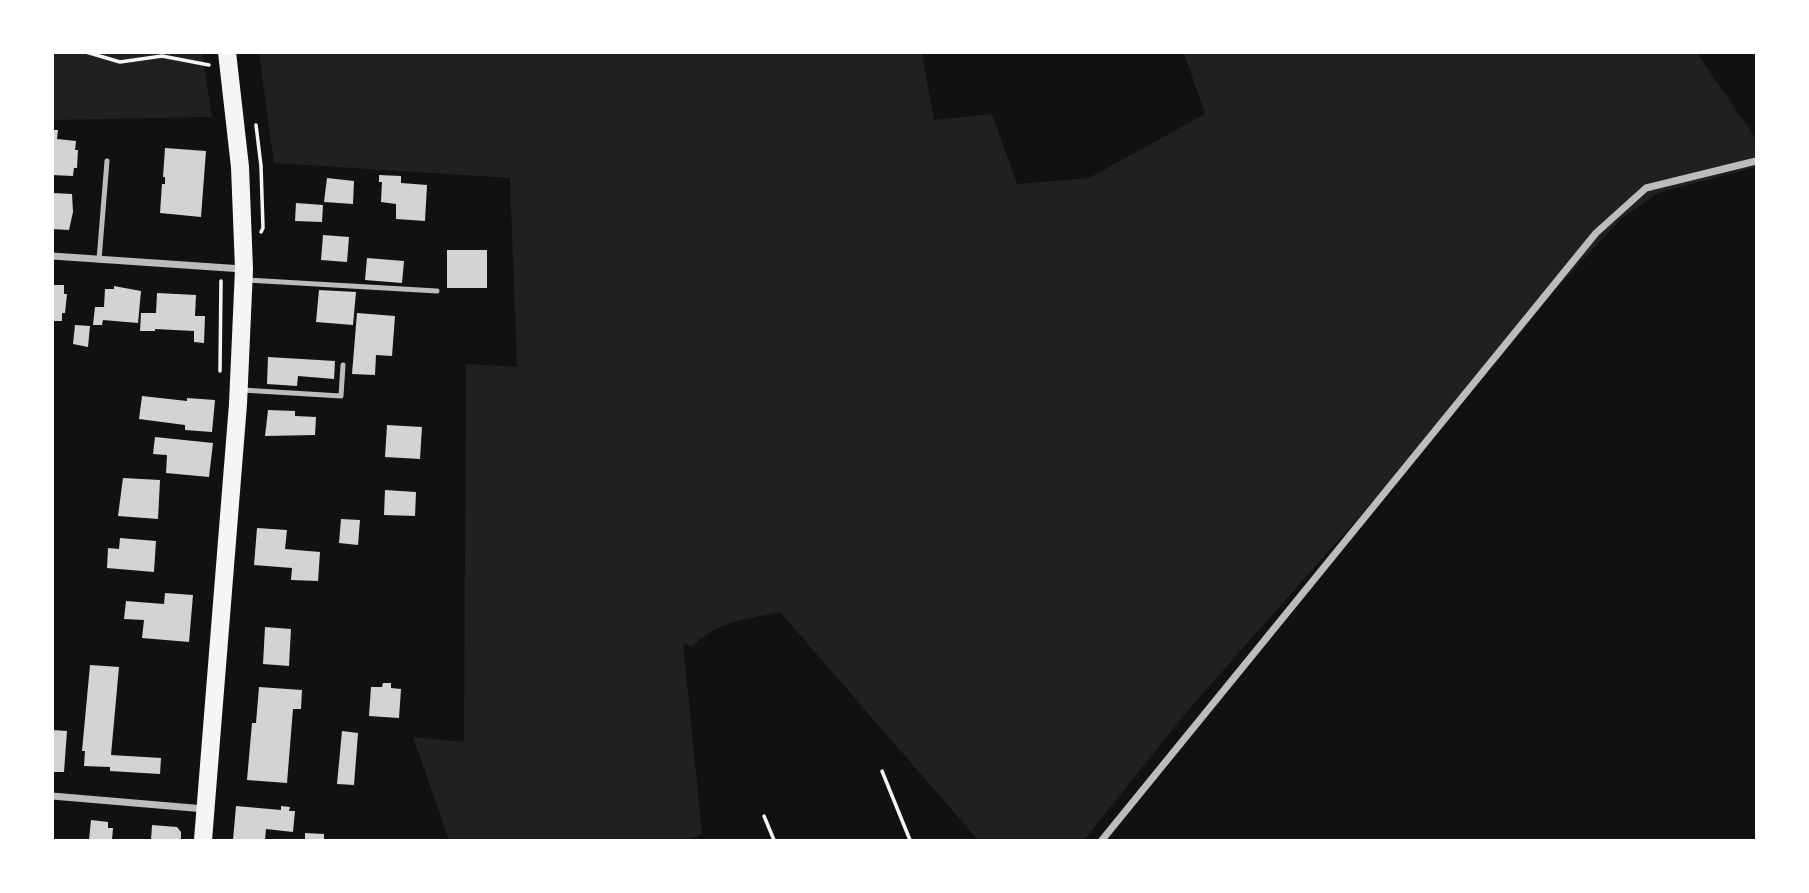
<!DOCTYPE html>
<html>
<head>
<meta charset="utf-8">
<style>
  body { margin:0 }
  #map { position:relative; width:1809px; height:893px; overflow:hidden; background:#111; font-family:Inter,sans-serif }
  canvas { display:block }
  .frame { position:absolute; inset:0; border:54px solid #fff; pointer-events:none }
</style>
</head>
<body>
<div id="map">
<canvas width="1809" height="893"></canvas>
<div class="frame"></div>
</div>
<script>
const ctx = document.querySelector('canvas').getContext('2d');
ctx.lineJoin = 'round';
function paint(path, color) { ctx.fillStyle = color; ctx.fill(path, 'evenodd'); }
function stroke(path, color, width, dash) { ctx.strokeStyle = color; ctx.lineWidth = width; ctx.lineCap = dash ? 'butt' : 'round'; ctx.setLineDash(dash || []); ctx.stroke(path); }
const green = new Path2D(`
  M 52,53 L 202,53 L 212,117 L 53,120 Z
  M 259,53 L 916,53 L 922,54 L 934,120 L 992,114 L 1017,184 L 1089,178 L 1205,114 L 1184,53 L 1697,53 L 1756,139 L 1756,167 L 1658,193 L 1621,219 L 1561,283 L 1504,353 L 1189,709 L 1084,840 L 978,840 L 780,612 C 747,619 716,621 692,647 L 683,643 L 702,834 L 689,840 L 449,840 L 413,737 L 464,742 L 466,364 L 517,367 L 510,178 L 274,163 Z`);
const building = new Path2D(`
  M 52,130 L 58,130 L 57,139 L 76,141 L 75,150 L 78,150 L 77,168 L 74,168 L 73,176 L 52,175 Z
  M 165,148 L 206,151 L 201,217 L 160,213 L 162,184 L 165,184 L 165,177 L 163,177 Z
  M 379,175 L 401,176 L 401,183 L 427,185 L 425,221 L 396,219 L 396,204 L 381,202 L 382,182 L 379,182 Z
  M 327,178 L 354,181 L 353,204 L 324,202 Z
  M 52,193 L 72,194 L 73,212 L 69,230 L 52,229 Z
  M 296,203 L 323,205 L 322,222 L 295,221 Z
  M 323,235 L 349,237 L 347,262 L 321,260 Z
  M 447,250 L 487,250 L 487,288 L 447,288 Z
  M 367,258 L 404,261 L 402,283 L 365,280 Z
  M 52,285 L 64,285 L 64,294 L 67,294 L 65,313 L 62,313 L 62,321 L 52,321 Z
  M 114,286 L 141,291 L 138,323 L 103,320 L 102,325 L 93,325 L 95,307 L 104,307 L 105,289 L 114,289 Z
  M 319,290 L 356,292 L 353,325 L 316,322 Z
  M 157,293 L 196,295 L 195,316 L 205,316 L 204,343 L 194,342 L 194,331 L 155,329 L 155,331 L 140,331 L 141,313 L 156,313 Z
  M 357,313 L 395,316 L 392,356 L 376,355 L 375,375 L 352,374 Z
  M 75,325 L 90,326 L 88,347 L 73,344 Z
  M 268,357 L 335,361 L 334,379 L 298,376 L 297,386 L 267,384 Z
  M 142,396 L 187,401 L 187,398 L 215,400 L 212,432 L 185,430 L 185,425 L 139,419 Z
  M 268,410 L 295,411 L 295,416 L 316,417 L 315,435 L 265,436 Z
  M 387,425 L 422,427 L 420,459 L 385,457 Z
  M 155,437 L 213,443 L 209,477 L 166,473 L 167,455 L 153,454 Z
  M 123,478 L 160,480 L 158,519 L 118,516 Z
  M 385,490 L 416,492 L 415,516 L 384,515 Z
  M 341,519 L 360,520 L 358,545 L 339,543 Z
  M 257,528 L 287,530 L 285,549 L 320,552 L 318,581 L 291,580 L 292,568 L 254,565 Z
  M 120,538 L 156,541 L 154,572 L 107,568 L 108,548 L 119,549 Z
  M 165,593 L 193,595 L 189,642 L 142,638 L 144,620 L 124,619 L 126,601 L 164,604 Z
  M 265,627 L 291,629 L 289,666 L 263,664 Z
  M 90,665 L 119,667 L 111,755 L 161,758 L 160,774 L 110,771 L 110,767 L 84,766 L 85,751 L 82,751 Z
  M 383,683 L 391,683 L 391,688 L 401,689 L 399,718 L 369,716 L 371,687 L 382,687 Z
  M 259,687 L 302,690 L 301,709 L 293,709 L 287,783 L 247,780 L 252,723 L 256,723 Z
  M 52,730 L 67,731 L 64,772 L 52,772 Z
  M 342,731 L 358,733 L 354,785 L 337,784 Z
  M 236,806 L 281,810 L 281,806 L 290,807 L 289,811 L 295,811 L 293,832 L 266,829 L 265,840 L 233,840 Z
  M 91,820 L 108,822 L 108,828 L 113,828 L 112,840 L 89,840 Z
  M 152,825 L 177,827 L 181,832 L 181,840 L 151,840 Z
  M 305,833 L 324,834 L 324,840 L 305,840 Z`);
const path = new Path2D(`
  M 86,52 L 120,62 L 162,56 L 209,65
  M 256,125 L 261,166 L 263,228 L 261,232
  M 220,371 L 221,281
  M 882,771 L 910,840
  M 764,816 L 774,840`);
const service = new Path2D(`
  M 99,260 L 107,161
  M 247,280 L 437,291
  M 242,390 L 341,396 L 343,365`);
const minor = new Path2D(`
  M 52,256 L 243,269
  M 52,796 L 205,809
  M 1102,840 L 1596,233 L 1646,188 L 1756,161`);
const primary = new Path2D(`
  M 203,840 L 238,404 L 244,269 L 240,167 L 227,52`);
paint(green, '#202020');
paint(building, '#d3d3d3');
stroke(path, '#f5f5f5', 3.5);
stroke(service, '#bcbcbc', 5);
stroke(minor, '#bcbcbc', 7);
stroke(primary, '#f5f5f5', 18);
</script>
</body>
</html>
